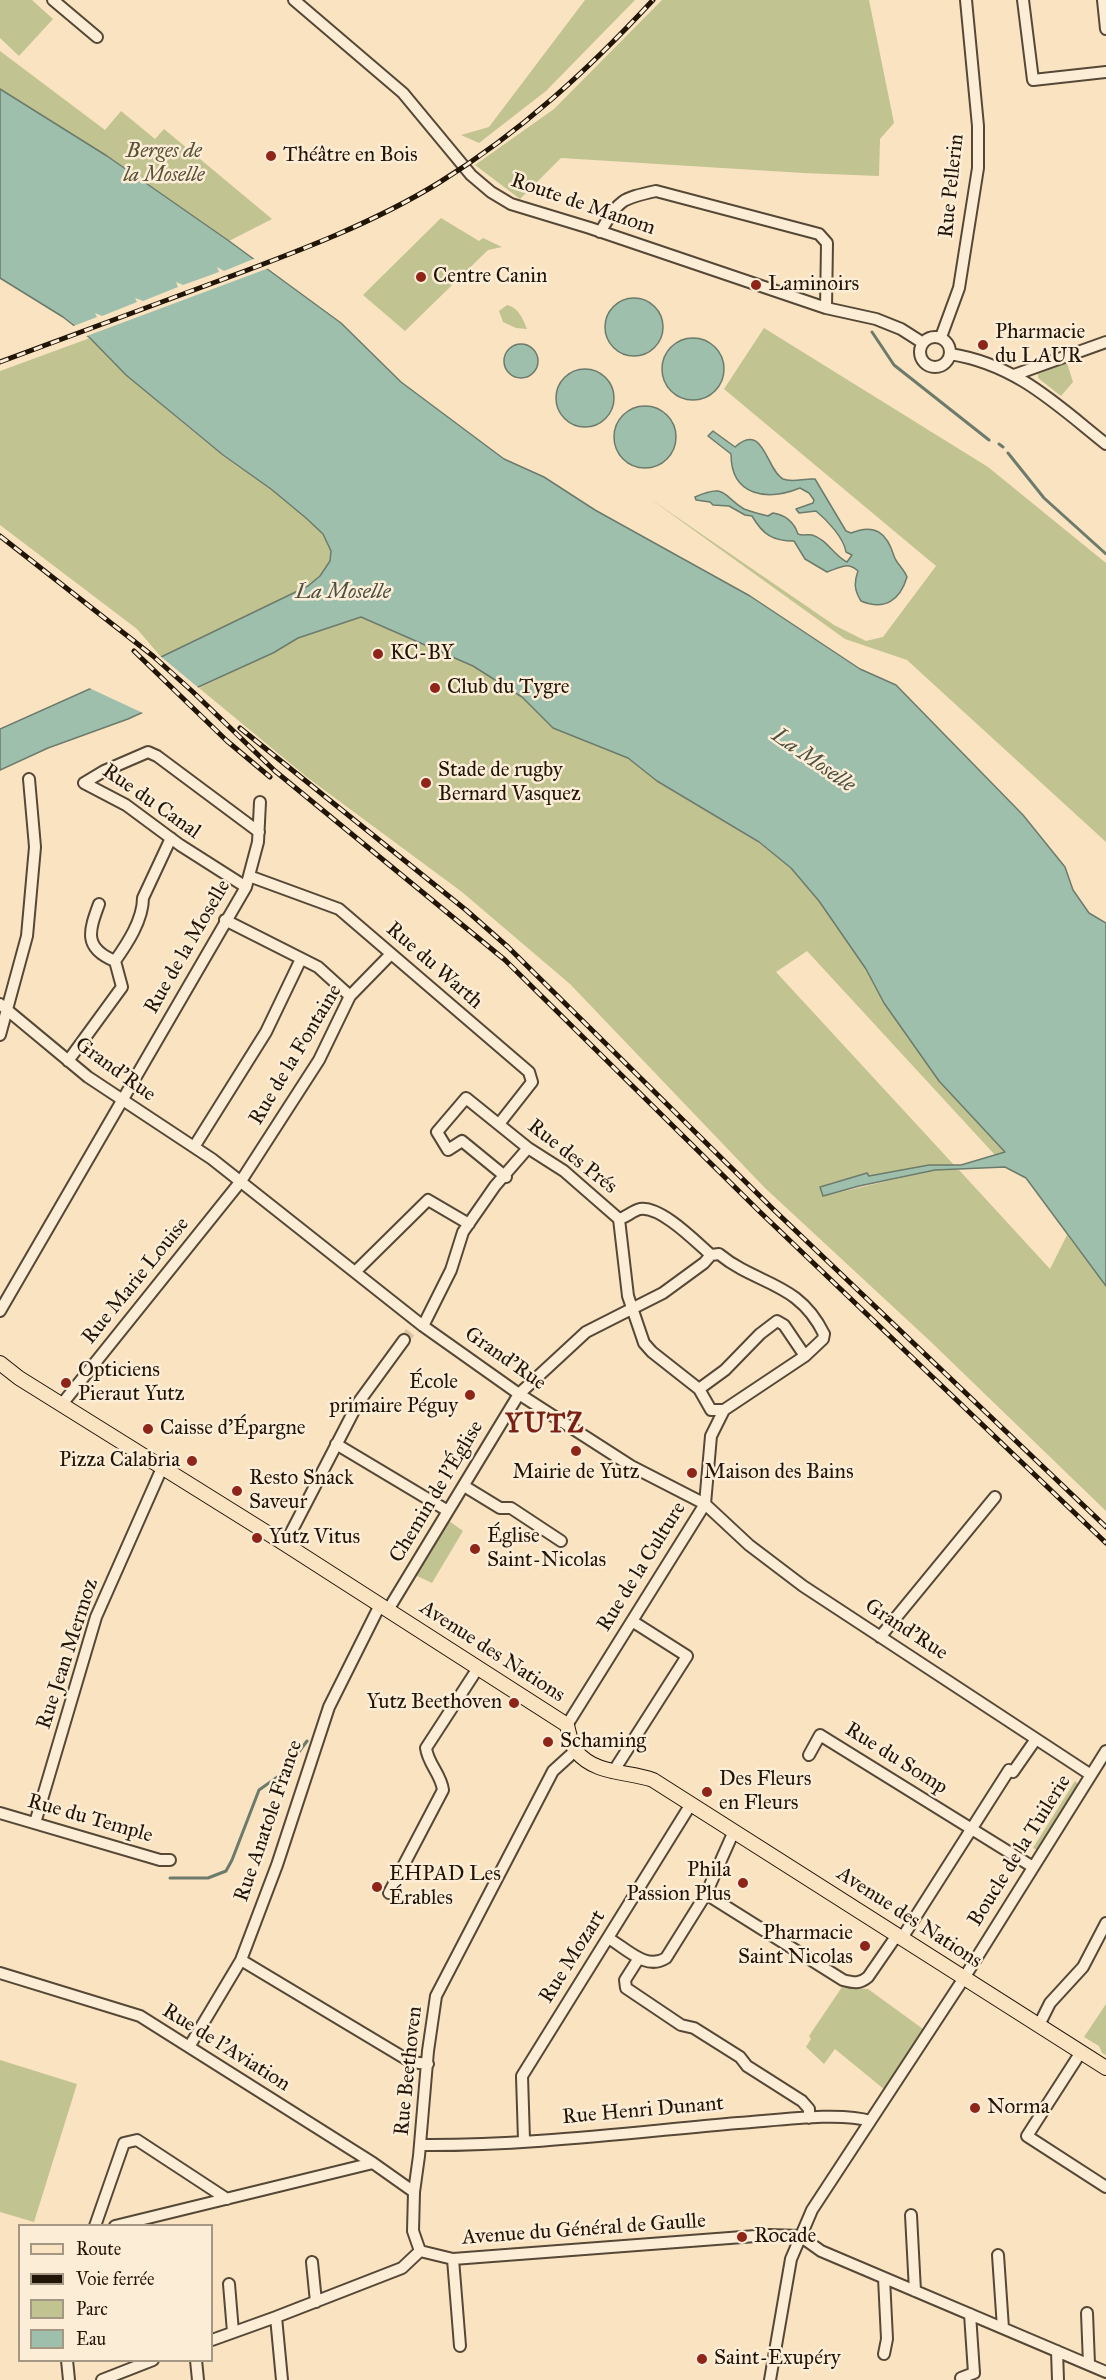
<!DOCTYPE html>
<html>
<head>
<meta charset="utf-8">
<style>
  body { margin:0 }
  #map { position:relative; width:1106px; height:2380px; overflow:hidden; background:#fae3c1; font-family:"IM FELL Great Primer",serif }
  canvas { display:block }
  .legend { position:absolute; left:18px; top:2224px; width:195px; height:138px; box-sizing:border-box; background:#fcedd7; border:2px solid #a49784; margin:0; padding:8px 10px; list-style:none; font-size:18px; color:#201507 }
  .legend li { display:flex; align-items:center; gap:12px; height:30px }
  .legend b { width:30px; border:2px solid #a49784 }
</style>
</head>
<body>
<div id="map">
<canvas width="1106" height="2380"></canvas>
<ul class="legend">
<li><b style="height:8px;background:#fae3c1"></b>Route</li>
<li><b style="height:8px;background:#201507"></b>Voie ferrée</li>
<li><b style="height:16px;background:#c1c391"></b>Parc</li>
<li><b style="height:16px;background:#9fbfad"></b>Eau</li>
</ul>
</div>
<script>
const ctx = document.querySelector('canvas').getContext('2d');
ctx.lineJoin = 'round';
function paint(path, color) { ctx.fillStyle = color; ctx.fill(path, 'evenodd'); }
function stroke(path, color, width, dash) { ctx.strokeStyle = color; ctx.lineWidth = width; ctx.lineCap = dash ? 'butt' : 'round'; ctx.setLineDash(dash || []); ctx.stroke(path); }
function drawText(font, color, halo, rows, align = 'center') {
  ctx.font = font + ' "IM FELL Great Primer",serif'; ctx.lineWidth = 5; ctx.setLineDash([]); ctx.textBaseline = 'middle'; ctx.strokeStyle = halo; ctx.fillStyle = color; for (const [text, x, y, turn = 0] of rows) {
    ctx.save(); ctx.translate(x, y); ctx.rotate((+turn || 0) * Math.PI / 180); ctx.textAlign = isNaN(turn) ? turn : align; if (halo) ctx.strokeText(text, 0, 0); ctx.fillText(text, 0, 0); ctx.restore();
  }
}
const green = new Path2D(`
  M 0,0 L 32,0 L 53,19 L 19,56 L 0,38 Z
  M 585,0 L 635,0 L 546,91 L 479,143 L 461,135 L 489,127 Z
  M 662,0 L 869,0 L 894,123 L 880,139 L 879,176 L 803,173 L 561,158 L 520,199 L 475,165 L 554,109 Z
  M 0,51 L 105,130 L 121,111 L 155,139 L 164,129 L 272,219 L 229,241 L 107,156 L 0,89 Z
  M 441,218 L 479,241 L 483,238 L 502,247 L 488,250 L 405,331 L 363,295 Z
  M 507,305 C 518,307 523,319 527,329 L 516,328 L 503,322 L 499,311 Z
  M 764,328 L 988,467 L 1106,563 L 1106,842 L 907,660 L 845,639 L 649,498 L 834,625 L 866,641 L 883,637 L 936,566 L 724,389 Z
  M 90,338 C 131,380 175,417 221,454 C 250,477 319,513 330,549 C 335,565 319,577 308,586 L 161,657 L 137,629 L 0,525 L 0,371 Z
  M 1067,363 L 1073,382 L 1061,396 L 1038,378 L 1038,374 Z
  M 361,617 L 473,666 L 522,697 L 553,728 L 628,758 L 657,781 L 759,843 L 791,868 L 819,901 L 866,969 L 884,1003 L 939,1081 L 1005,1152 L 995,1155 L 807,951 L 776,972 L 954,1165 L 929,1165 L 869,1177 L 867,1173 L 820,1187 L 823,1196 L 935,1170 L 959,1170 L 1050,1269 L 1067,1235 L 1106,1286 L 1106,1511 L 930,1341 L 765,1188 L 570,984 L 462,892 L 308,778 L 199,688 L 273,653 L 298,638 Z
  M 449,1521 L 463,1531 L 432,1583 L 417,1576 Z
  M 1075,1781 L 1078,1784 L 1037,1850 L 1033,1848 Z
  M 842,1987 L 868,1989 L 923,2029 L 885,2090 L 835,2049 L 824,2064 L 806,2047 L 811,2039 L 809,2036 Z
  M 1106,2004 L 1106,2055 L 1102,2053 L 1099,2046 L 1084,2037 Z
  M 0,2060 L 77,2084 L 34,2222 L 0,2212 Z`);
const water = new Path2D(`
  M 0,89 L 107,156 L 229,241 L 341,323 L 401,382 L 504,459 L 544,477 L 595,510 L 750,596 L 860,669 L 896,685 L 1023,815 L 1065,867 L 1073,890 L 1089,913 L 1106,923 L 1106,1286 L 1026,1178 L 1005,1167 L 935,1170 L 859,1186 L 823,1196 L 820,1187 L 867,1173 L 869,1176 L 929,1165 L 961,1165 L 1005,1152 L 939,1081 L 884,1003 L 866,969 L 819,901 L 791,868 L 759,842 L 657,781 L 628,758 L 553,728 L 522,697 L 473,666 L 361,617 L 298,638 L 273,653 L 128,719 L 48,748 L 0,770 L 0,729 L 161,657 L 308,586 L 320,576 L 330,561 L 331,551 L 323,534 L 306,518 L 271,489 L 223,455 L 126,375 L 90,338 L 63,317 L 0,278 Z
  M605 327a29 29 0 1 1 58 0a29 29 0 1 1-58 0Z
  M662 369a31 31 0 1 1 62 0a31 31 0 1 1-62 0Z
  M504 361a17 17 0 1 1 34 0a17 17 0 1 1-34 0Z
  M556 398a29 29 0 1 1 58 0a29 29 0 1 1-58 0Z
  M614 437a31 31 0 1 1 62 0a31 31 0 1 1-62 0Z
  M 713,431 L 735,447 C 764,421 766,470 783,479 C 792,483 805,478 815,479 L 846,531 L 851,533 C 875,523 887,533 894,556 C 896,563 904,569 907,577 C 900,600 885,611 861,601 C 854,590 854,582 858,571 C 847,561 839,568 827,572 L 805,559 L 794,541 C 773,541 763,535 752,516 L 745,515 L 729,506 L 713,505 L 710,502 L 696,500 L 695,497 C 727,483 722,496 744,509 C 751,512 761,514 768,516 L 773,513 C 785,515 794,522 798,534 C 803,536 807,534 812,535 C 827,539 834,556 847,562 L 852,555 L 846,552 C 844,538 827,520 816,511 L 799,513 L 796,509 L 813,503 L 814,500 L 809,493 L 800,488 C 768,501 731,497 731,454 L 708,436 Z`);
const pier = new Path2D(`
  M 256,258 L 269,268 L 84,337 L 71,327 L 97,317 L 95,313 L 102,316 L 137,302 L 135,298 L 143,301 L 178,287 L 176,282 L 183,285 L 219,272 L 217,267 L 224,271 Z
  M 159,655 L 200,689 L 145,714 L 87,687 Z`);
const stream = new Path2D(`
  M 872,332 L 894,365 L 989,440
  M 999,444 L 1003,447
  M 1008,453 L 1044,498 L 1106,554
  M 170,1878 L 208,1878 L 226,1871 L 232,1860 L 259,1790 L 283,1773 L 307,1741`);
const minorTunnel = new Path2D(`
  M 404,1340 L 413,1329`);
const minor = new Path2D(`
  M 53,0 L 97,37
  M 294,0 L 403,93 L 471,175 L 491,192 L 511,204 L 590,228 L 826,308 L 876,319 L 901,329 L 923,343
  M 1023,0 L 1033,80 L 1106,72
  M 1103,0 L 1106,29
  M 600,232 C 620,200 619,199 656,191 L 819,234 L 827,243 L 826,308
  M920 352a15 15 0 1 1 30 0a15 15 0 1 1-30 0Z
  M 941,337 L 959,288 L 978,168 L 978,126 L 966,0
  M 950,354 C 1016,364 1057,405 1106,444
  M 1014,375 L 1106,342
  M 84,783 L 104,771 L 148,752 L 157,756 L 259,832
  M 84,783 L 126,805 L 180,845 L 246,887
  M 249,876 L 339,909 L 529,1072 L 532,1082 L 499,1124
  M 99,904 C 89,931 83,948 115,961
  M 225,920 L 318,967 L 350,996
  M 0,1004 L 88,1077 L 212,1159 L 423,1326 L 519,1394 L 631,1466 L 705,1504 L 749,1545 L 803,1586 L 1091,1775 L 964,1978 L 812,2210 L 791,2259 L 770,2380
  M 0,1035 L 27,936 L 35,847 L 29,779
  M 68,1061 L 122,987 L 115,961 C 127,944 143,920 143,898 L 171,838
  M 194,1147 L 266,1032 L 301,959
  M 506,1177 L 462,1141 L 448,1150 L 437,1132 L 466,1098 L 528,1148 L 564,1171 L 619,1219
  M 619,1219 L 628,1296 L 644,1343 L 652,1352 L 699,1389 L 711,1410 L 724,1410
  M 619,1219 C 627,1217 632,1211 640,1209 C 661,1206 695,1241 711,1255
  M 711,1255 L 719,1254 C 758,1286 798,1281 824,1334
  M 355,1272 L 428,1200 L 469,1224
  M 0,1311 L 246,887 L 258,842 L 260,802
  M 423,1326 L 451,1270 L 463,1232 L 495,1186 L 528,1148
  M 699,1389 L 725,1370 L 760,1334 L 777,1321 L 784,1325 L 805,1356
  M 62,1404 L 241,1181 L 319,1060 L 350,996 L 391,954
  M 336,1444 L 448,1511
  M 464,1486 L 500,1508 L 511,1508 L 561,1541
  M 285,1544 L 358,1403 L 404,1340
  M 388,1610 L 519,1394 L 586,1332 L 663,1293 L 704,1263 L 711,1255
  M 880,1637 L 995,1497
  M 567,1725 L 705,1504 L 711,1436 L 724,1410 L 805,1356 L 823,1339 L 824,1334
  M 809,1755 L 820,1735 L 1033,1867
  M 613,1772 L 687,1656 L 632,1621
  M 1091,1775 L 1106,1751
  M 0,1813 L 160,1860 L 170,1860
  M 35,1823 L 96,1617 L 162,1468
  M 734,1831 L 706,1894 L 843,1980 C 854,1983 860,1984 868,1977 L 897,1935
  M 389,1893 L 443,1790 C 441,1774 428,1764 426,1748 L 478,1668
  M 608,1938 C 626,1948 646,1971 666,1958 L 706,1894
  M 902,1938 L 1009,1770 L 1013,1772 L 1036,1739
  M 639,1958 L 625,1980 L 626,1988 L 681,2025 L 694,2028 L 740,2057 L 747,2066 L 802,2101 L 809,2109 L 809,2118
  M 241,1960 L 411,2062 L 428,2064
  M 0,1973 L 140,2016 L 373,2163 L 414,2192
  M 1039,2025 L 1050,2003 L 1083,1967 L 1106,1923
  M 189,2047 L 241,1960 L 277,1865 L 329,1707 L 380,1605
  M 1081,2052 L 1027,2136 L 1106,2187
  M 524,2140 L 522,2076 L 691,1804
  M 420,2145 C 523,2146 634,2132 738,2123 C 772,2121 840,2111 870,2121
  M 911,2215 L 915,2291
  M 95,2226 L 124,2143 L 137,2140 L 227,2199
  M 115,2226 L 373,2163
  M 420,2251 L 453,2259 L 769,2235 L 800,2236 L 821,2251 L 1106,2372
  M 420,2251 L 413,2231 L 414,2192 L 419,2156 L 428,2051 L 436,1996 L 553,1771 L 575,1751
  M 998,2255 L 1003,2328
  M 453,2259 L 460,2346
  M 312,2262 L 316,2302
  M 229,2284 L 233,2332
  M 1087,2313 L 1089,2364
  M 276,2317 L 282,2380
  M 212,2340 L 276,2317 L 402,2268 L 420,2251
  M 1057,2351 L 1058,2380
  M 884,2354 L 887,2339 L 884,2278
  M 67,2360 L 69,2380
  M 196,2360 L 198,2380
  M 961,2378 L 974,2373 L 970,2314
  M 102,2380 L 153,2360`);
const major = new Path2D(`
  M 0,1363 L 19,1378 L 285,1544 L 567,1725 C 569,1733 571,1745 576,1751 C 595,1775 628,1771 653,1780 L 1106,2068`);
const rail = new Path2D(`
  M 0,362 C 74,335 147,307 221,280 C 296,252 372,224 440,182 C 521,132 589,69 653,0
  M 0,536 L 153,656 L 193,692 L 275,771 L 505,960 L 760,1212 L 1106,1543
  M 134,651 L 227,741 L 270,777
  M 240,728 L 466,910 L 508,947 L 774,1210 L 1106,1527`);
const markers = [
  [271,156,6,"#8f2418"],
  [421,277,6,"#8f2418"],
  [756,285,6,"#8f2418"],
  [983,345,6,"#8f2418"],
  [378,654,6,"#8f2418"],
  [435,688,6,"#8f2418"],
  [426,783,6,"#8f2418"],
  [66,1383,6,"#8f2418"],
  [470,1395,6,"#8f2418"],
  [148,1429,6,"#8f2418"],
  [576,1451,6,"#8f2418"],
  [192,1461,6,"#8f2418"],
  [692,1473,6,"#8f2418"],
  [237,1491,6,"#8f2418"],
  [257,1538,6,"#8f2418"],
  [475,1549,6,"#8f2418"],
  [514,1703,6,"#8f2418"],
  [548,1742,6,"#8f2418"],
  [707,1792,6,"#8f2418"],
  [743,1883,6,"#8f2418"],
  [377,1887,6,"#8f2418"],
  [865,1946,6,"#8f2418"],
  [975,2108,6,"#8f2418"],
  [742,2237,6,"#8f2418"],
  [702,2359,6,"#8f2418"]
];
const parkNames = [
  ["Berges de",164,152],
  ["la Moselle",164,176]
];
const poiNames = [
  ["Théâtre en Bois",283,156],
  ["Centre Canin",433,277],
  ["Laminoirs",768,285],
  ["Pharmacie",995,333],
  ["du LAUR",995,357],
  ["KC-BY",390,654],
  ["Club du Tygre",447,688],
  ["Stade de rugby",438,771],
  ["Bernard Vasquez",438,795],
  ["Opticiens",78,1371],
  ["Pieraut Yutz",78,1395],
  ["École",458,1383,"right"],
  ["primaire Péguy",458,1407,"right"],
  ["Caisse d'Épargne",160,1429],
  ["Pizza Calabria",180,1461,"right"],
  ["Mairie de Yutz",576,1473,"center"],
  ["Maison des Bains",704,1473],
  ["Resto Snack",249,1479],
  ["Saveur",249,1503],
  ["Église",487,1537],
  ["Saint-Nicolas",487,1561],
  ["Yutz Vitus",269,1538],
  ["Yutz Beethoven",502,1703,"right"],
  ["Schaming",560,1742],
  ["Des Fleurs",719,1780],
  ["en Fleurs",719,1804],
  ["Phila",731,1871,"right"],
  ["Passion Plus",731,1895,"right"],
  ["EHPAD Les",389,1875],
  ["Érables",389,1899],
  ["Pharmacie",853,1934,"right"],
  ["Saint Nicolas",853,1958,"right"],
  ["Norma",987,2108],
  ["Rocade",754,2237],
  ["Saint-Exupéry",714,2359]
];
const streetNames = [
  ["Rue Pellerin",952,186,-84],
  ["Route de Manom",583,205,19],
  ["Rue du Canal",151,802,35],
  ["Rue de la Moselle",188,947,-60],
  ["Rue du Warth",434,966,41],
  ["Rue de la Fontaine",296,1055,-59],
  ["Grand'Rue",115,1070,36],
  ["Rue des Prés",572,1157,38],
  ["Rue Marie Louise",136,1281,-51],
  ["Grand'Rue",505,1359,35],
  ["Chemin de l'Église",437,1492,-59],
  ["Rue de la Culture",642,1567,-58],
  ["Grand'Rue",906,1630,33],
  ["Avenue des Nations",492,1652,33],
  ["Rue Jean Mermoz",68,1654,-72],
  ["Rue du Somp",896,1759,32],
  ["Rue du Temple",90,1819,16],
  ["Rue Anatole France",269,1821,-71],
  ["Boucle de la Tuilerie",1020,1851,-58],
  ["Avenue des Nations",909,1918,33],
  ["Rue Mozart",573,1957,-58],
  ["Rue de l'Aviation",226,2048,32],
  ["Rue Beethoven",409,2071,-84],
  ["Rue Henri Dunant",643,2111,-5],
  ["Avenue du Général de Gaulle",584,2230,-4]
];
const waterNames = [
  ["La Moselle",343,593],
  ["La Moselle",813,761,35]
];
const districtNames = [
  ["YUTZ",545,1425]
];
paint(green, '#c1c391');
paint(water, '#9fbfad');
stroke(water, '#6c7b6b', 1.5);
paint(pier, '#fae3c1');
stroke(stream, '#6c7b6b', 3);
stroke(minorTunnel, '#d9c4a5', 10, [10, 5]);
stroke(minor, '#564836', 14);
stroke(major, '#201507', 16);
stroke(minor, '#fcedd7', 10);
stroke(major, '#fae3c1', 14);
stroke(rail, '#201507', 5);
stroke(rail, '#fcedd7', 3, [9]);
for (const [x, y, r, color] of markers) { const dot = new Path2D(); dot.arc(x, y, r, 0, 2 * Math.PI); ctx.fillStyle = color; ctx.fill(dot); stroke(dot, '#fcedd7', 2); }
drawText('italic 21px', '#585237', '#fcedd7', parkNames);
drawText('21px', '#201507', '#fcedd7', poiNames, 'left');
drawText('21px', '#201507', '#fcedd7', streetNames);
drawText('italic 22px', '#4c5041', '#fcedd7', waterNames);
ctx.letterSpacing = '1.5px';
drawText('bold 27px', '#7a1f14', '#fcedd7', districtNames);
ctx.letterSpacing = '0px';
</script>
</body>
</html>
